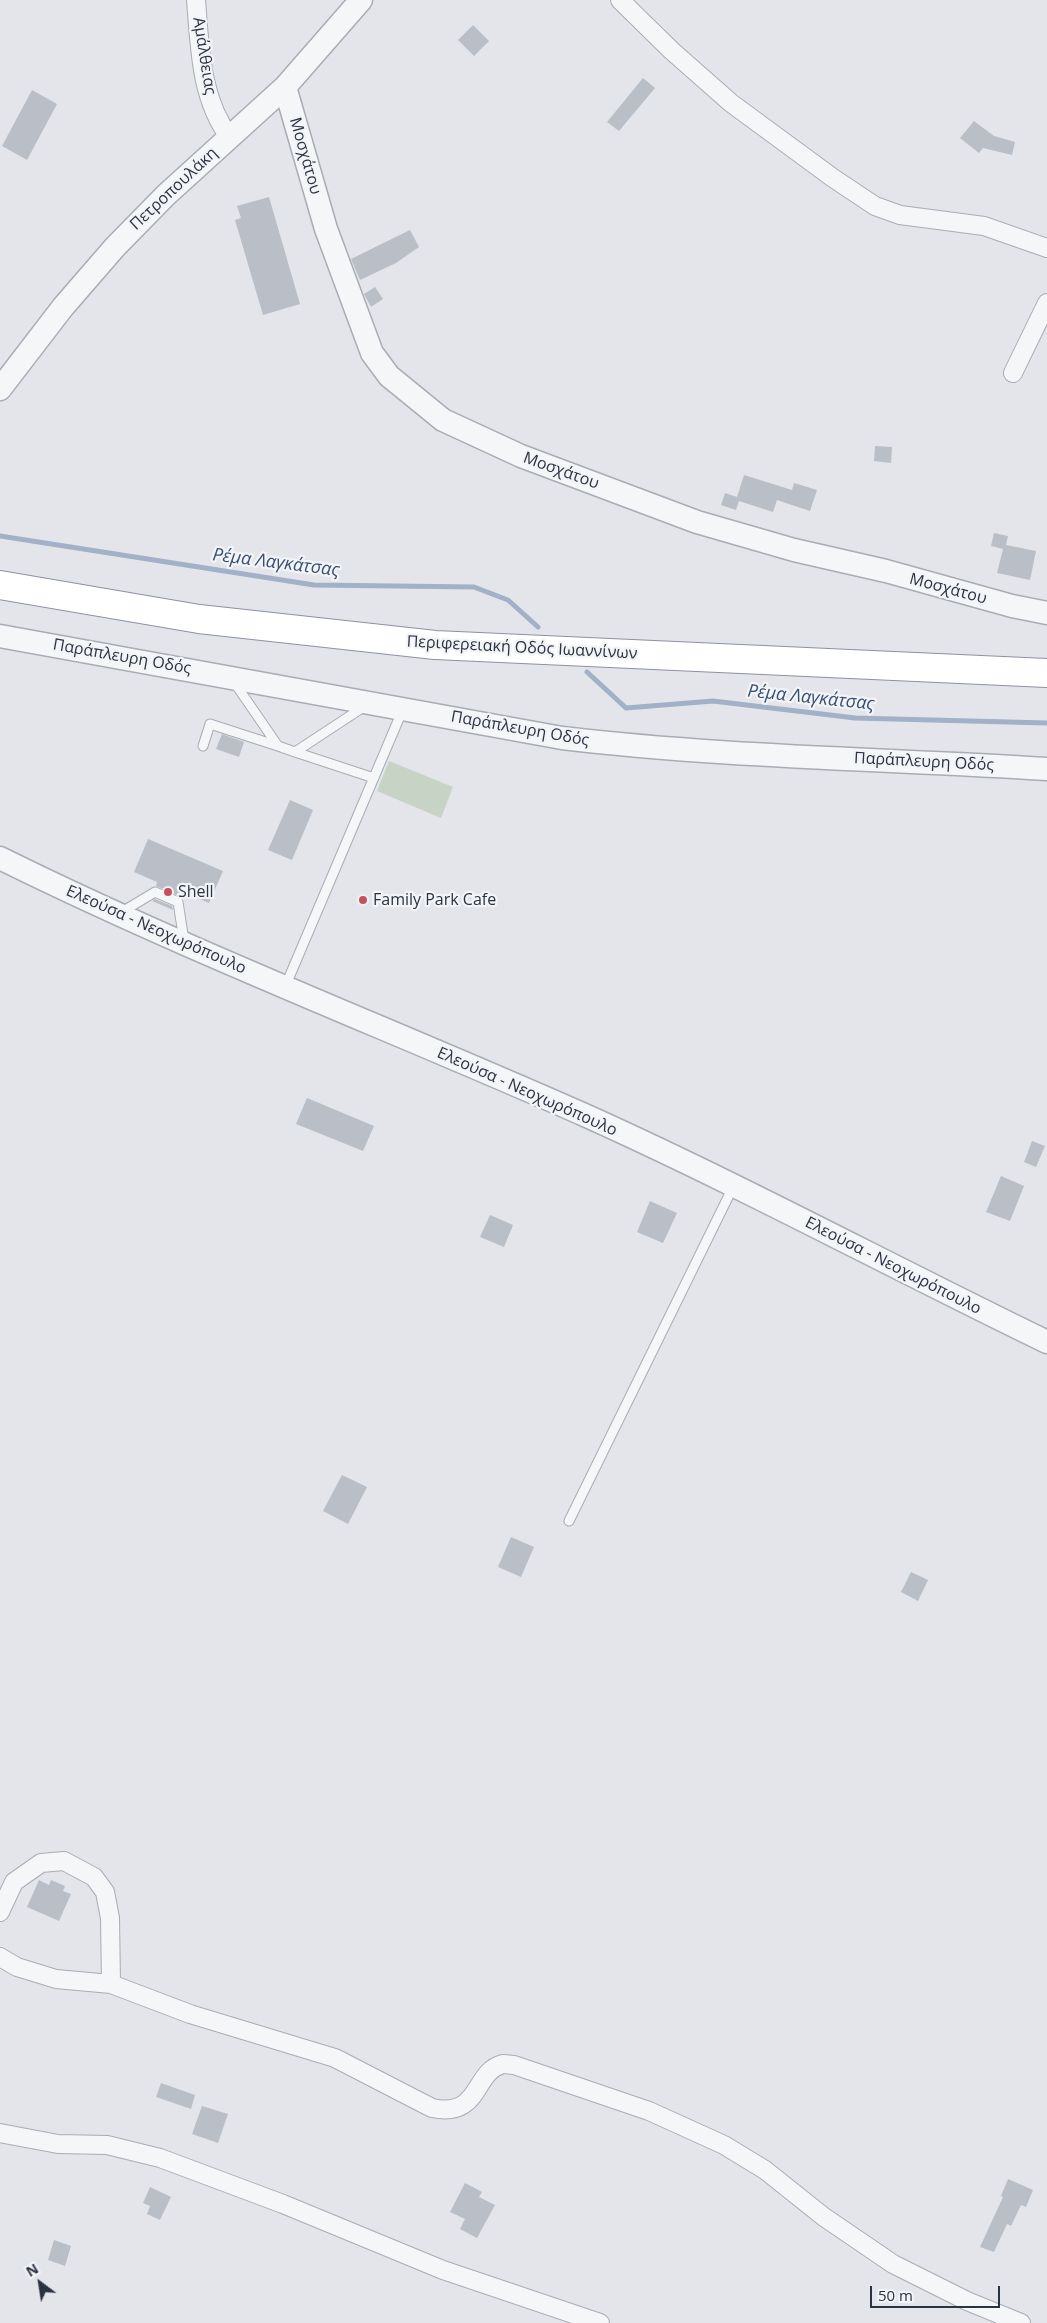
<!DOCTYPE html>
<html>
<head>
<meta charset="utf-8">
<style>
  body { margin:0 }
  #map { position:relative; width:1047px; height:2323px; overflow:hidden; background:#e3e5ea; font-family:"Open Sans",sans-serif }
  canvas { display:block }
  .north { position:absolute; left:15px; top:2258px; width:50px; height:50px; -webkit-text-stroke:4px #f2f4f7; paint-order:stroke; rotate:329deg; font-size:14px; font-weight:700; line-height:20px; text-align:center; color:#2b3241 }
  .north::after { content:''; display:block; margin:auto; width:18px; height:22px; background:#2b3241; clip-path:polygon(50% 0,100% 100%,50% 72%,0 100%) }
  .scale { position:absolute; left:870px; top:2286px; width:130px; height:22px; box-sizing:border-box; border:2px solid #2b3241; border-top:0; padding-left:6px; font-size:15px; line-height:18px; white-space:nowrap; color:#2b3241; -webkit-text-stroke:4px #f2f4f7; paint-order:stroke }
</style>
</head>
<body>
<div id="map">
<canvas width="1047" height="2323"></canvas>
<div class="north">N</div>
<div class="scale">50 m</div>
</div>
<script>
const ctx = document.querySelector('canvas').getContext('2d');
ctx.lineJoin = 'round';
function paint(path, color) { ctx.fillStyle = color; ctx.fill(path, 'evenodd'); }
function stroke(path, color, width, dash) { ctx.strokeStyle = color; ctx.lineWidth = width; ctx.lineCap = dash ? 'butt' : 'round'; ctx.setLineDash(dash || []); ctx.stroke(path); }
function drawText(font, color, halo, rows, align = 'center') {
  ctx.font = font + ' "Open Sans",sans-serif'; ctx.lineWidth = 4.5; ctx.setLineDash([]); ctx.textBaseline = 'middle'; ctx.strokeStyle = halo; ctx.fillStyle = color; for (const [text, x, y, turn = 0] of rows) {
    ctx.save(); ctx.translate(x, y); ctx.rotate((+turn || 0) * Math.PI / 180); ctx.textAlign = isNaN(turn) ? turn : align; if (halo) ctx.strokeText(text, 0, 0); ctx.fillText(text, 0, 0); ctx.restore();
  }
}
const green = new Path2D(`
  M 389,761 L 453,787 L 441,818 L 377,791 Z`);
const stream = new Path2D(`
  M 0,536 L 314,585 L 474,587 L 508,600 L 538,627
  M 587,672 L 626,708 L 713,701 L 855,718 L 1047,723`);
const building = new Path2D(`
  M 473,25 L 489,41 L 474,56 L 458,40 Z
  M 643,78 L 655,88 L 619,131 L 607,122 Z
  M 32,90 L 57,104 L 27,160 L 2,146 Z
  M 974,121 L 994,136 L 1015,142 L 1012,155 L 983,148 L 979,153 L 960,138 Z
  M 269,197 L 300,304 L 263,315 L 235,220 L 241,218 L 237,206 Z
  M 410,230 L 419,247 L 396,263 L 360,280 L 351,259 Z
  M 375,287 L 383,299 L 371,307 L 364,294 Z
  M 875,446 L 892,447 L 891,463 L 874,461 Z
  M 744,475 L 792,490 L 794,483 L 817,490 L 810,511 L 777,500 L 773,512 L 739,501 L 736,510 L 721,505 L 725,493 L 737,497 Z
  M 994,533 L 1008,536 L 1006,545 L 1036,551 L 1030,580 L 997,573 L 1003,549 L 991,546 Z
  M 222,734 L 244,742 L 239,757 L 216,749 Z
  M 290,800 L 313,810 L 292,860 L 268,850 Z
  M 148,839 L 223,871 L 209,903 L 181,891 L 179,896 L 156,886 L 157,882 L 134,872 Z
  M 155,899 L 172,906 L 173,910 L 152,901 Z
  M 307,1098 L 374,1126 L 363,1151 L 296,1124 Z
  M 1032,1141 L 1045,1146 L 1036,1167 L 1024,1162 Z
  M 1001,1176 L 1024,1186 L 1010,1221 L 986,1212 Z
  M 650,1201 L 677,1213 L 663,1243 L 637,1232 Z
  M 490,1215 L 513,1225 L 504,1247 L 480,1237 Z
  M 342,1475 L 367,1487 L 348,1524 L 323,1511 Z
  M 511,1537 L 534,1547 L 521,1577 L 498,1567 Z
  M 911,1572 L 928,1580 L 918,1601 L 901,1592 Z
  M 39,1880 L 49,1885 L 51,1880 L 65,1886 L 63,1891 L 71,1894 L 59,1921 L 27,1907 Z
  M 161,2083 L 195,2095 L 191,2109 L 156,2097 Z
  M 202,2106 L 228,2114 L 218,2143 L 192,2134 Z
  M 1008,2179 L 1033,2190 L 1026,2207 L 1021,2205 L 1011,2226 L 1007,2224 L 994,2252 L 980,2247 L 1003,2197 L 1001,2196 Z
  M 465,2183 L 482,2192 L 479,2197 L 495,2205 L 477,2238 L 460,2229 L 465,2219 L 450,2212 Z
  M 150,2187 L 171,2197 L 160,2220 L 147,2214 L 150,2206 L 143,2203 Z
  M 54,2240 L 71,2246 L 65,2266 L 48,2260 Z`);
const service = new Path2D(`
  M 234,682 L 278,746 L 295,752 L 365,706
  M 203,746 L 210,724 L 278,746
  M 295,752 L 374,778
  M 120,913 L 155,892 L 178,902 L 184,941
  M 285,987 L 403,709
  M 569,1521 L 734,1185`);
const minor = new Path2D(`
  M 196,0 C 200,47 200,98 230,138
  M 620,0 L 672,51 L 731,103 L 833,178 L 875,206 L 900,215 L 984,226 L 1047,248
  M 1013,373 L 1047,303
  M 0,1912 L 14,1882 L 41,1863 L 64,1861 L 94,1877 L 105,1892 L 110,1918 L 111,1984
  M 0,1957 L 17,1967 L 56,1979 L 111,1984 L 190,2014 L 335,2058 L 432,2108 C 482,2118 472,2072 503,2064 L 514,2065 L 649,2111 L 724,2145 L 765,2170 L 824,2217 L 893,2264 L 967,2301 L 1021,2323
  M 0,2133 L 58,2144 L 107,2145 L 160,2158 L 283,2204 L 443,2270 L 600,2323`);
const tertiary = new Path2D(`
  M 285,87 L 326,229 L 372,353 L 389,376 L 443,420 L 521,456 L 697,522 L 794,550 L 886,571 L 1012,606 L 1047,613
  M 0,389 L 63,307 L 115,247 L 166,195 L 285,87 L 361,0
  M 0,636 L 562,738 C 723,757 886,759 1047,769
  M 0,858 C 192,953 393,1030 589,1117 C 744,1187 894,1268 1047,1342`);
const trunk = new Path2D(`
  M 0,585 L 199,619 L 435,645 L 1047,673`);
const markers = [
  [168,892,5,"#c7505c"],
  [363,900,5,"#c7505c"]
];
const streetNames = [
  ["Αμάλθειας",204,56,81],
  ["Μοσχάτου",305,156,74],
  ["Πετροπουλάκη",174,189,-43],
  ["Μοσχάτου",561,471,20],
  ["Μοσχάτου",948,589,15],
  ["Περιφερειακή Οδός Ιωαννίνων",522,648,3],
  ["Παράπλευρη Οδός",122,657,10],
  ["Παράπλευρη Οδός",520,729,10],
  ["Παράπλευρη Οδός",924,762,3],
  ["Ελεούσα - Νεοχωρόπουλο",156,930,24],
  ["Ελεούσα - Νεοχωρόπουλο",527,1092,24],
  ["Ελεούσα - Νεοχωρόπουλο",893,1266,27]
];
const poiNames = [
  ["Shell",178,892],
  ["Family Park Cafe",373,900]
];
const waterNames = [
  ["Ρέμα Λαγκάτσας",276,563,7],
  ["Ρέμα Λαγκάτσας",811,698,6]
];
paint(green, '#c7d3c4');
stroke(stream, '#a0b1c8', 5);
paint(building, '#babec6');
stroke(service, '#a8acb4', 11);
stroke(minor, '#a8acb4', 20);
stroke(tertiary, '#a8acb4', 25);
stroke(trunk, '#8b92a0', 30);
stroke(service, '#f5f6f8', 9);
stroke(minor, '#f5f6f8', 18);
stroke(tertiary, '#f5f6f8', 22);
stroke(trunk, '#fff', 28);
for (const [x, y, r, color] of markers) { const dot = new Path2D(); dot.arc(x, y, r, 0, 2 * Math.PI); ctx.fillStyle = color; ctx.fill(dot); stroke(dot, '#f2f4f7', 2); }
drawText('16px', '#2b3241', '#f2f4f7', streetNames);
drawText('16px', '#2b3241', '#f2f4f7', poiNames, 'left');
drawText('italic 18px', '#385073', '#f2f4f7', waterNames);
</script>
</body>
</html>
